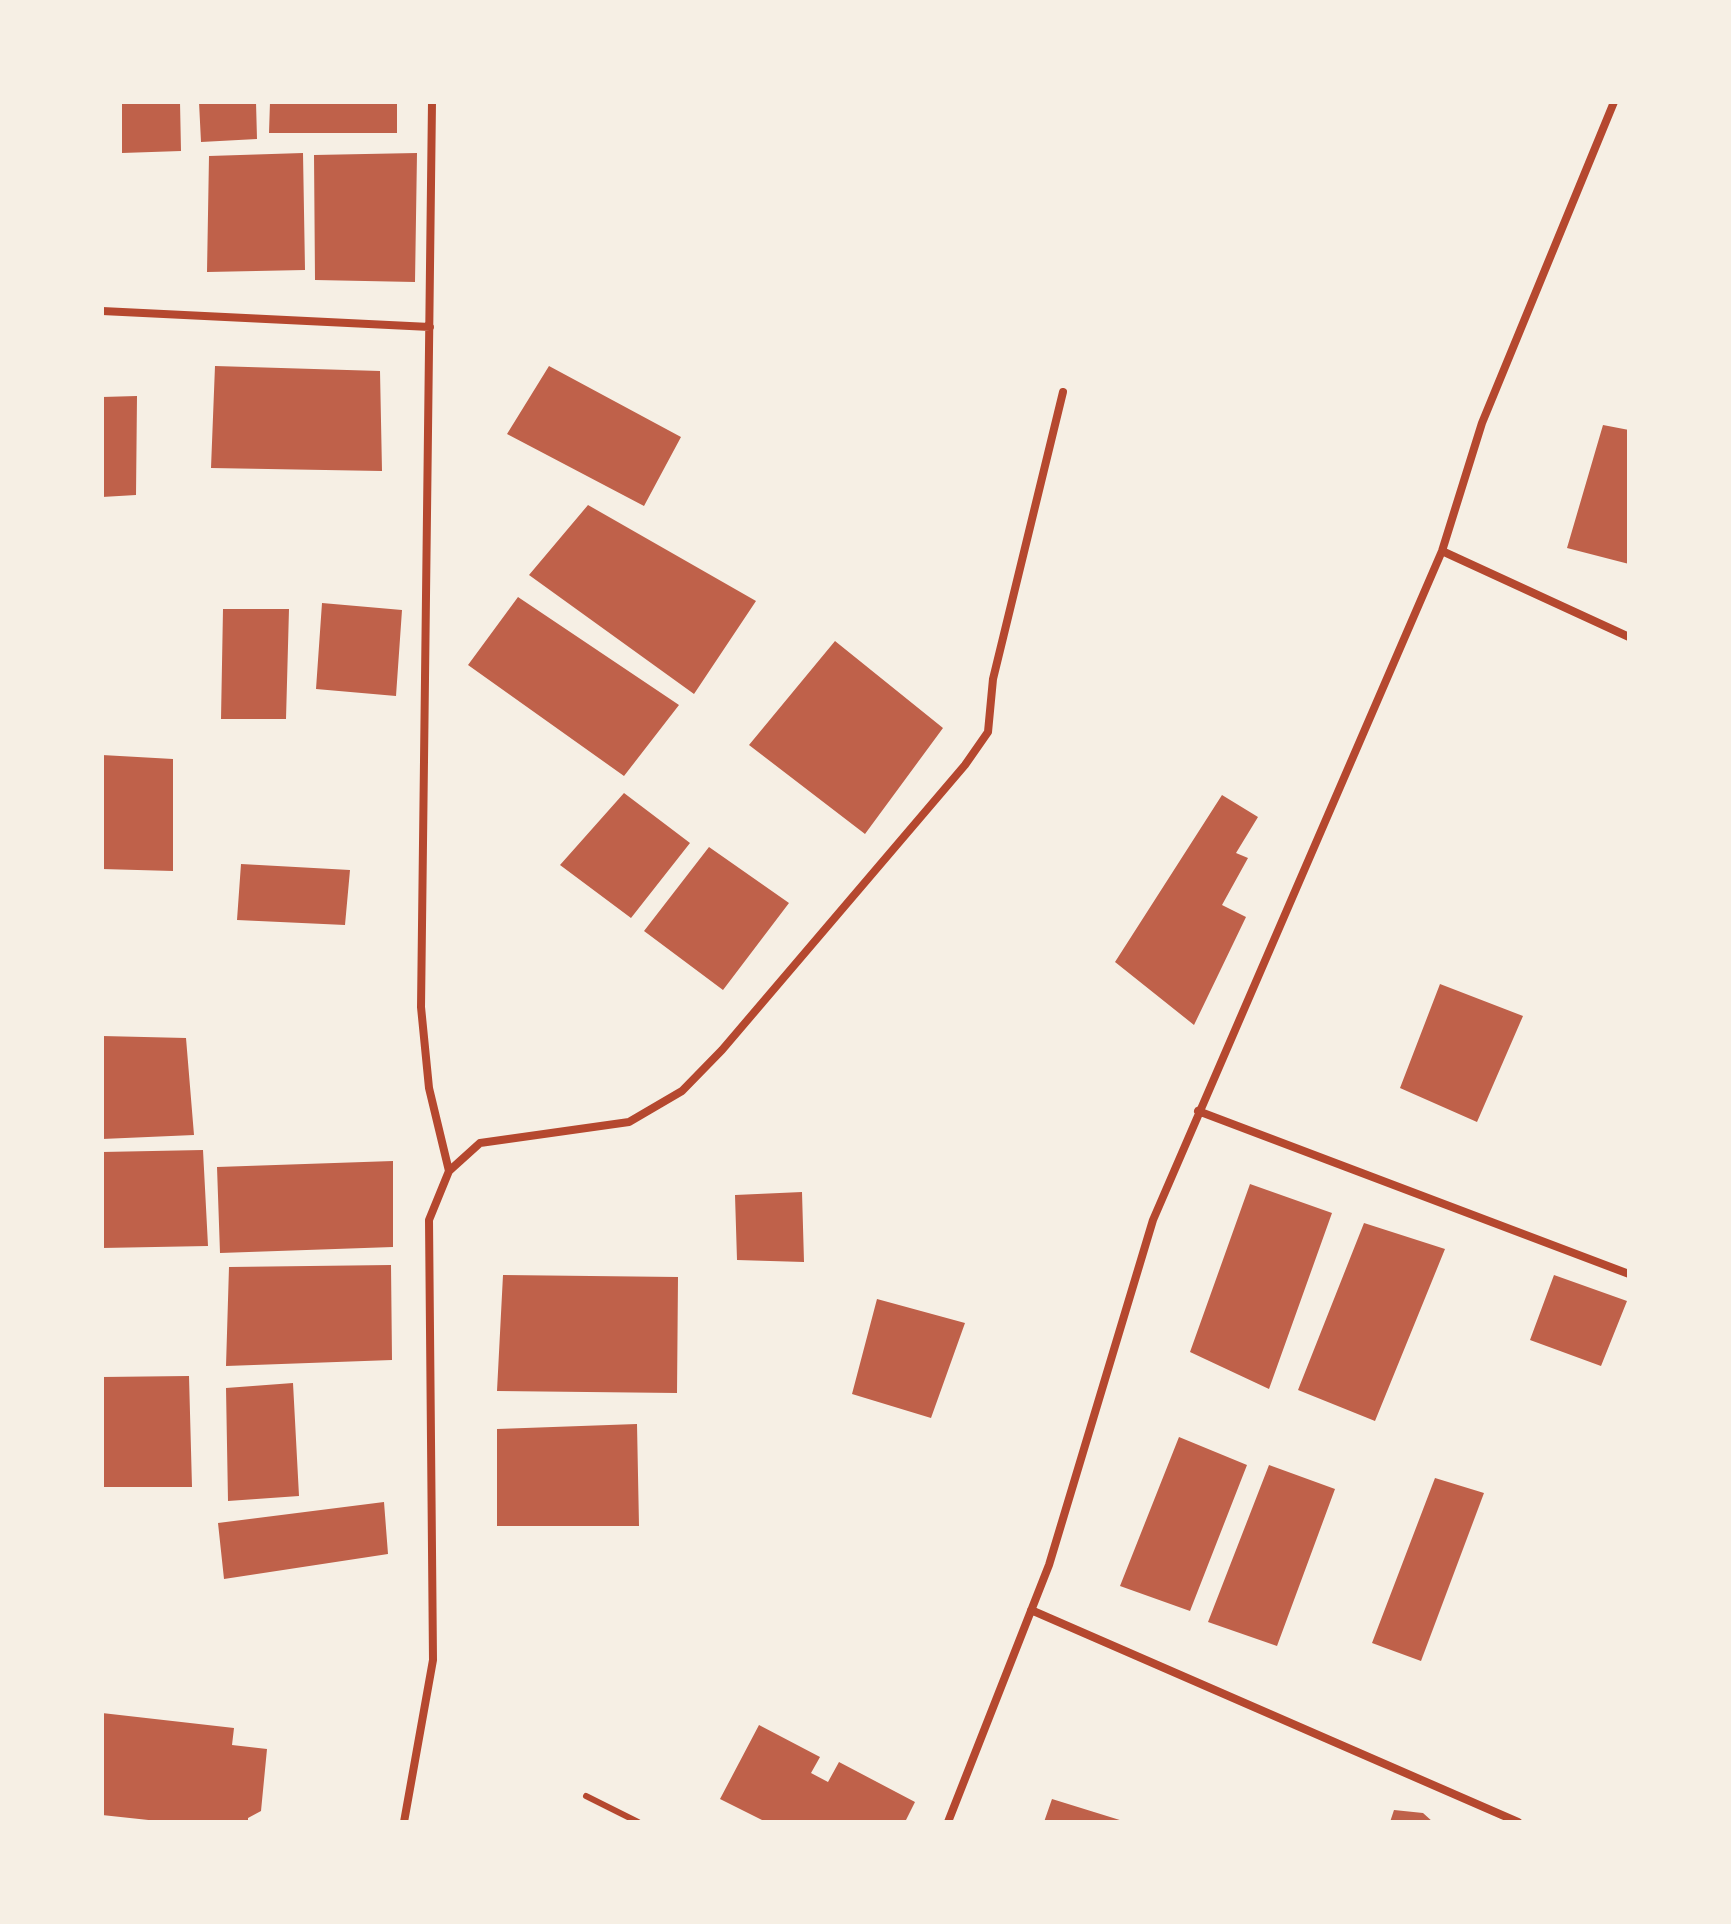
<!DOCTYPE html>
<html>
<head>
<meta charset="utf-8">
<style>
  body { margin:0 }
  #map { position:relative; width:1731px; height:1924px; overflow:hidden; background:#f6efe4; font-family:"Exo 2",sans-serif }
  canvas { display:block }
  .frame { position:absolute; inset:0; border:104px solid #f6efe4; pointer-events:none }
</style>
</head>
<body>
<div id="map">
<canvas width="1731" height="1924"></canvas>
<div class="frame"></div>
</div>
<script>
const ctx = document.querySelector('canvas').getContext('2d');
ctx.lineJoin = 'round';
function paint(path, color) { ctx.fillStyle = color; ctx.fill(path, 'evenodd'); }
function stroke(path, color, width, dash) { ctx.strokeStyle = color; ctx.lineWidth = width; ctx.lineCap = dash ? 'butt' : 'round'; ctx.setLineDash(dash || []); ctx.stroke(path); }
const building = new Path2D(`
  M 122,102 L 180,102 L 181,151 L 122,153 Z
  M 199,102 L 256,102 L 257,139 L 201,142 Z
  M 270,102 L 397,102 L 397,133 L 269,133 Z
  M 303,153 L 305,270 L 207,272 L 209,156 Z
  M 417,153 L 415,282 L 315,280 L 314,155 Z
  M 215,366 L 380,371 L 382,471 L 211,468 Z
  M 549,366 L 681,437 L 644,506 L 507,434 Z
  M 137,396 L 136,495 L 102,497 L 102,397 Z
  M 1603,425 L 1629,430 L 1629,564 L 1567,548 Z
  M 588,505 L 756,601 L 694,694 L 529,575 Z
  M 518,597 L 679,705 L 624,776 L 468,665 Z
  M 322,603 L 402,610 L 396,696 L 316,689 Z
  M 223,609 L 289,609 L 286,719 L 221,719 Z
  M 835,641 L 943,728 L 865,834 L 749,745 Z
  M 102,755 L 173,759 L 173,871 L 102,869 Z
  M 624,793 L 690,843 L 631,918 L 560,865 Z
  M 1222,795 L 1258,817 L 1236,853 L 1248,858 L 1222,905 L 1246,917 L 1194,1025 L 1115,962 Z
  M 709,847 L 789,903 L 723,990 L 644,931 Z
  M 241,864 L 350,870 L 345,925 L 237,920 Z
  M 1440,984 L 1523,1016 L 1477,1122 L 1400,1088 Z
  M 102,1036 L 186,1038 L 194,1135 L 102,1139 Z
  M 203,1150 L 208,1246 L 102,1248 L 102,1152 Z
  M 393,1161 L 393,1247 L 220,1253 L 217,1167 Z
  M 1250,1184 L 1332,1213 L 1269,1389 L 1190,1352 Z
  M 802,1192 L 804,1262 L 737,1260 L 735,1195 Z
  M 1364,1223 L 1445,1249 L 1375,1421 L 1298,1390 Z
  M 391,1265 L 392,1360 L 226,1366 L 229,1267 Z
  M 503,1275 L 678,1277 L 677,1393 L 497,1391 Z
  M 1554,1275 L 1627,1301 L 1601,1366 L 1530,1340 Z
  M 877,1299 L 965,1323 L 931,1418 L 852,1394 Z
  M 189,1376 L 192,1487 L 102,1487 L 102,1377 Z
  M 293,1383 L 299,1496 L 228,1501 L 226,1388 Z
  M 637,1424 L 639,1526 L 497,1526 L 497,1429 Z
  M 1179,1437 L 1247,1465 L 1190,1611 L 1120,1586 Z
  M 1269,1465 L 1335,1489 L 1277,1646 L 1208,1622 Z
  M 1435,1478 L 1484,1493 L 1421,1661 L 1372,1643 Z
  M 384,1502 L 388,1554 L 224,1579 L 218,1523 Z
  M 102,1713 L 234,1728 L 232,1745 L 267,1749 L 261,1811 L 248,1818 L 248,1822 L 167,1822 L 102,1815 Z
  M 759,1725 L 820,1757 L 811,1773 L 828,1782 L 839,1762 L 915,1802 L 905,1822 L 766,1822 L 720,1799 Z
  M 1052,1799 L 1123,1821 L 1123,1822 L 1044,1822 Z
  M 1394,1810 L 1423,1813 L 1433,1822 L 1390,1822 Z`);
const service = new Path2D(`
  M 586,1796 L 638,1822`);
const minor = new Path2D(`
  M 432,102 L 421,1007 L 429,1088 L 449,1171
  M 102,311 L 430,327
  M 1442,551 L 1629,637
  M 1198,1111 L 1629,1274
  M 1031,1610 L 1518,1822
  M 404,1822 L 433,1660 L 429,1220 L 449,1171 L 480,1143 L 629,1122 L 682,1091 L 722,1050 L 965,765 L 988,732 L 993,679 L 1063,392
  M 948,1822 L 1049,1565 L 1153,1220 L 1442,551 L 1482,423 L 1614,102`);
paint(building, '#bf614a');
stroke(service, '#b5482f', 6);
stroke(minor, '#b5482f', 8);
</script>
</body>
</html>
